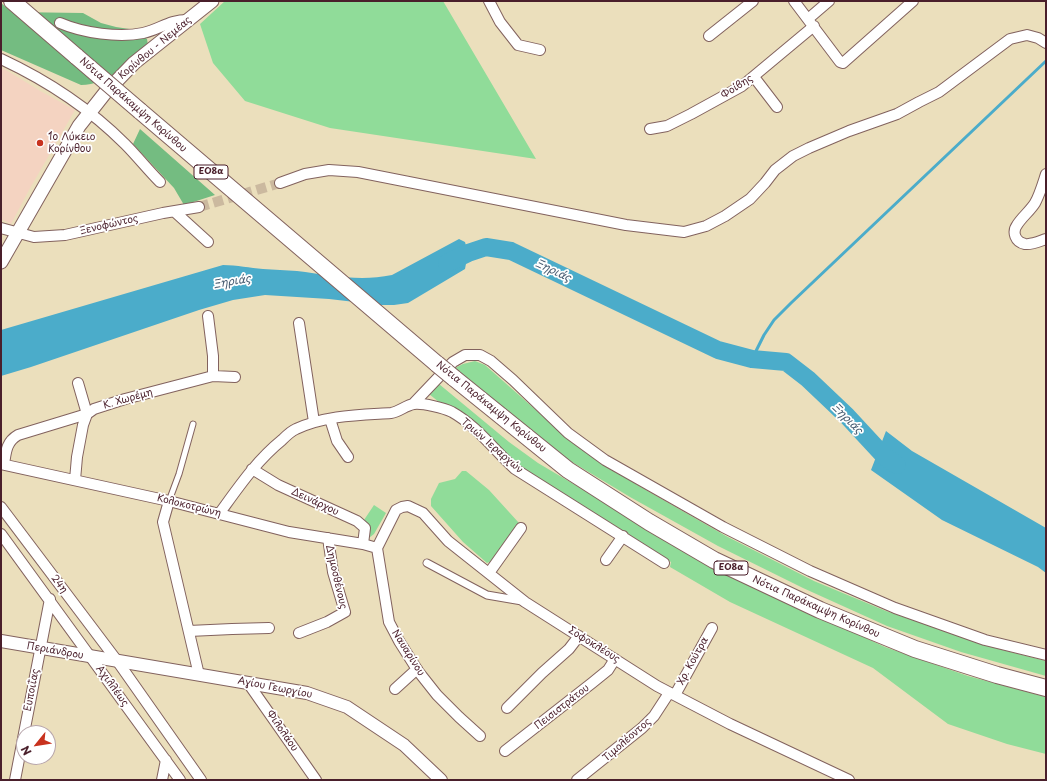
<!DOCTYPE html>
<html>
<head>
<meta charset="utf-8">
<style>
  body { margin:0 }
  #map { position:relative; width:1047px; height:781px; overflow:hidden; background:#ebdfbc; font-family:"Playpen Sans",sans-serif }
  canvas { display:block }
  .frame { position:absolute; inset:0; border:2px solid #4a1f2b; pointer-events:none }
  .north { position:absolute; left:16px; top:725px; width:40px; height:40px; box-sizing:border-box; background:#fff; border:1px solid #b7a5aa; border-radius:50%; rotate:240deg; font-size:11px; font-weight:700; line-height:16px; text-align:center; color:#4a1f2b }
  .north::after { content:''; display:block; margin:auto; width:14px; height:18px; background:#c8321e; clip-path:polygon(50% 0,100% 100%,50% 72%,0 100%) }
</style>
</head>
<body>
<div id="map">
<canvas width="1047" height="781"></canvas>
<div class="frame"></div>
<div class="north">N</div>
</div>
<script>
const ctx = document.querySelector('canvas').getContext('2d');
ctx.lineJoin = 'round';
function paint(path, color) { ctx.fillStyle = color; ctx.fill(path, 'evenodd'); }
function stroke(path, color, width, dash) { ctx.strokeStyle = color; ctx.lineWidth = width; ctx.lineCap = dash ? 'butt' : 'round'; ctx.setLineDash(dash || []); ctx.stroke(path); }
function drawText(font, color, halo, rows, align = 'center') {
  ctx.font = font + ' "Playpen Sans",sans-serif'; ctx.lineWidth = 3.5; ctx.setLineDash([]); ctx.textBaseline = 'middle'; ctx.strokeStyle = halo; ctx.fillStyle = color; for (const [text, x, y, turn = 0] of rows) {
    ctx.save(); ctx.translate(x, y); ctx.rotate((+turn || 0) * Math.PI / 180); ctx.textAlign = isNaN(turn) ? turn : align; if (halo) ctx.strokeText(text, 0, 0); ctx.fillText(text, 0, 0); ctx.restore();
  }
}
const built = new Path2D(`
  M 1,67 L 42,92 L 75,110 L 29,190 L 11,224 L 1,219 Z`);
const green = new Path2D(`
  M 225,1 L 443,1 L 536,159 L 330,128 L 245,101 L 213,63 L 200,24 Z
  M 475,361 L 485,365 L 546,419 L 589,454 L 639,486 L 726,536 L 814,581 L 886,611 L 995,648 L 1046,661 L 1046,676 L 961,652 L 887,626 L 803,588 L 718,546 L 630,497 L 562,456 L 453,369 L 463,364 Z
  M 439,384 L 509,442 L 538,463 L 631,518 L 785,600 L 885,647 L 968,676 L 1046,697 L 1046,754 L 1007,744 L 948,724 L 873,668 L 730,602 L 670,567 L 671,562 L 525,471 L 429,394 Z
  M 462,471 L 466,471 L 489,490 L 519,523 L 492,561 L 487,563 L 463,542 L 431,506 L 431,499 L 439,483 L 455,479 Z
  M 374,505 L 386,513 L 374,534 L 369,538 L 364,520 Z`);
const forest = new Path2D(`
  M 1,3 L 12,12 L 83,13 L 101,23 L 116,27 L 136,30 L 147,39 L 148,45 C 130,62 108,85 81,85 L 1,50 Z
  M 140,129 L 215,195 L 184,205 L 174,188 L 133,144 Z`);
const water = new Path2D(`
  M 459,239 L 465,242 L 468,253 L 465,269 L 408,303 L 394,305 L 381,305 L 329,299 L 265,295 L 233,300 L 199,310 L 31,367 L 1,376 L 1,330 L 223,265 C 237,265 250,268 263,269 C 274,270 286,270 297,271 C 329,275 359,282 392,275 Z
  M 886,431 L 912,451 L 1046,528 L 1046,573 L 1038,567 L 942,520 L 871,470 Z`);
const stream = new Path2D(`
  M 752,359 L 764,335 L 774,320 L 791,303 L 1046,61`);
const river = new Path2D(`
  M 447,263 L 468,253 L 486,247 L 511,251 L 718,350 L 752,359 L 786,362 L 808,379 L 847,416 L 885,457 L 897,465`);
const minorTunnel = new Path2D(`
  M 199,207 L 280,183`);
const service = new Path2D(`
  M 169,501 L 179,474 L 193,424`);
const pedestrian = new Path2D(`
  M 427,563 L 487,595 L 522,601`);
const minor = new Path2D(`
  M 489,1 L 500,22 L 518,45 L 540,50
  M 794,1 L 840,62 L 843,63 L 913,1
  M 808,19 L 829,1
  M 60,23 C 83,33 119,38 143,33 C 161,29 168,20 188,20
  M 709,36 L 753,1
  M 1,59 C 46,80 89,108 125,144 C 137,156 148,170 160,182
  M 754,77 L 777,107
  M 650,129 L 667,126 L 691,114 L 742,86 L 814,26
  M 1046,174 C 1043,183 1040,194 1035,203 C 1030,211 1022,217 1017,225 C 1012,232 1015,242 1025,244 C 1032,245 1040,241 1046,239
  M 280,183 L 305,174 L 329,170 L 358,172 L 626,225 L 684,232 L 706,226 L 725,216 L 750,199 L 765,183 L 775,170 L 793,156 L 809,148 L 849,131 L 897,114 L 919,102 L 939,92 L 1010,39 L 1027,35 L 1038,38 L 1046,43
  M 175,212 L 208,242
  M 1,228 L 34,237 L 65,235 L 163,213 L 199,207
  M 208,316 L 213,356 L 213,376
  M 299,323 L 314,422
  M 413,404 L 453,362 L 465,355 L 480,355 L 491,361 L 513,380 L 568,433 L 605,460 L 723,527 L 810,571 L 895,608 L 985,640 L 1046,655
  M 330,419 L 337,441 L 348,457
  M 1,464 L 169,501 L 289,532 L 363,544 L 377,548
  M 4,464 C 6,452 6,442 18,435 L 87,414 L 78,383
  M 252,469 L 278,485 L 357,521 L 365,528 L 363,544
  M 75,480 L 77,457 L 83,425 L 87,414 L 94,409 L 125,399 L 213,376 L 235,377
  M 169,501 L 163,522 L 199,675
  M 1,507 L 118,662 L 201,780
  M 219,514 C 238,488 256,461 282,440 C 286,436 291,431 296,429 C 326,415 359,415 391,413 C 399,412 406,405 414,404 C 423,403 444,408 452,412 C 477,426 494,450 515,469 L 664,563
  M 1,534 L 180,780
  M 377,548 L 396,510 L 402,507 L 408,506 L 423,513 L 448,541 L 525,602 L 657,686 L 730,724 L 849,780
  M 377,548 L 389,622 L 399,641 L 418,671 L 437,695 L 459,717 L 480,736
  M 606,560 L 623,536
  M 489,573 L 521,528
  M 189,631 L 232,629 L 269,628
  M 299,633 L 327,622 L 345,612 L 333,572 L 328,538
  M 248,683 L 316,780
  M 395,689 L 417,669
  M 675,695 L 712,628
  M 507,708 L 542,673 L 569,649 L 579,636
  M 505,751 L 592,683 L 608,670 L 615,659
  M 15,780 L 50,599
  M 162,780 L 166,760
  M 577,780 L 642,728 L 654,716 L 669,693`);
const tertiary = new Path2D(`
  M 1,641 L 307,693 L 347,707 L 404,745 L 441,780`);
const secondary = new Path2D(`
  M 1,262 L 79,126 L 105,93 L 134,63 L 212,1`);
const trunk = new Path2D(`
  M 12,1 L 77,57
  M 140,111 L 437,364
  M 454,378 L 568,470 L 649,522 L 714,560 L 820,610 L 915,649 L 997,675 L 1046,688`);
const trunkBridge = new Path2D(`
  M 77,57 L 140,111
  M 437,364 L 454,378`);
const markers = [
  [40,143,4,"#c8321e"]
];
const shields = [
  [211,172,34],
  [731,568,34]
];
const shieldNames = [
  ["ΕΟ8α",211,172],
  ["ΕΟ8α",731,568]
];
const streetNames = [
  ["Κορίνθου - Νεμέας",155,48,-40],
  ["Φοίβης",737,87,-33],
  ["Νότια Παράκαμψη Κορίνθου",133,105,41],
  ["Ξενοφώντος",109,225,-13],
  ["Κ. Χωρέμη",128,399,-16],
  ["Νότια Παράκαμψη Κορίνθου",491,407,39],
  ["Τριών Ιεραρχών",492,446,41],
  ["Δεινάρχου",315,502,25],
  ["Κολοκοτρώνη",189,506,14],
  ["Δημοσθένους",336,577,77],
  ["24η",59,584,53],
  ["Νότια Παράκαμψη Κορίνθου",816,607,24],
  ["Σοφοκλέους",594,645,32],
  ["Περιάνδρου",55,651,10],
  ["Ναυαρίνου",408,653,58],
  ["Χρ. Κούτρα",693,661,-61],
  ["Αχιλλέως",112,686,54],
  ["Αγίου Γεωργίου",275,688,11],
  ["Ευποιΐας",32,690,-79],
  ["Πεισιστράτου",562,707,-38],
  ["Φιλολάου",282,731,55],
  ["Τιμολέοντος",627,740,-41]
];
const poiNames = [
  ["1ο Λύκειο",48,137],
  ["Κορίνθου",48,149]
];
const waterNames = [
  ["Ξηριάς",553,271,25],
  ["Ξηριάς",232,282,-10],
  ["Ξηριάς",847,419,45]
];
paint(built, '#f4d3c1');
paint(green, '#90dc99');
paint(forest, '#74bc81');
paint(water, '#4bacca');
stroke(stream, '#4bacca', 3);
stroke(river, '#4bacca', 18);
stroke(minorTunnel, '#cbb99f', 10, [10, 5]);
stroke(service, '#82625e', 7);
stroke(pedestrian, '#82625e', 9);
stroke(minor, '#82625e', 12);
stroke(tertiary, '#82625e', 14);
stroke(secondary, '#82625e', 15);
stroke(trunk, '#82625e', 18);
stroke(service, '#fff', 5);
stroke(pedestrian, '#fff', 7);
stroke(minor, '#fff', 10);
stroke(tertiary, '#fff', 12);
stroke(secondary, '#fff', 13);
stroke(trunk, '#fff', 16);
stroke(trunkBridge, '#82625e', 18, []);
stroke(trunkBridge, '#fff', 16);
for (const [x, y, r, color] of markers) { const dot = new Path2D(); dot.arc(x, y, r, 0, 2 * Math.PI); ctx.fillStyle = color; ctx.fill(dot); stroke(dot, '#fff', 1.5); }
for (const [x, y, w] of shields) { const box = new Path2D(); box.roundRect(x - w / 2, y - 7, w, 14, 3); ctx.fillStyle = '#fff'; ctx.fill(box); stroke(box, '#4a1f2b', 1); }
drawText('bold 9px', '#4a1f2b', null, shieldNames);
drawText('10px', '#4a1f2b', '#fff', streetNames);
drawText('10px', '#4a1f2b', '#fff', poiNames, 'left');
drawText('italic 11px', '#4a5e73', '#fff', waterNames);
</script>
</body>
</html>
